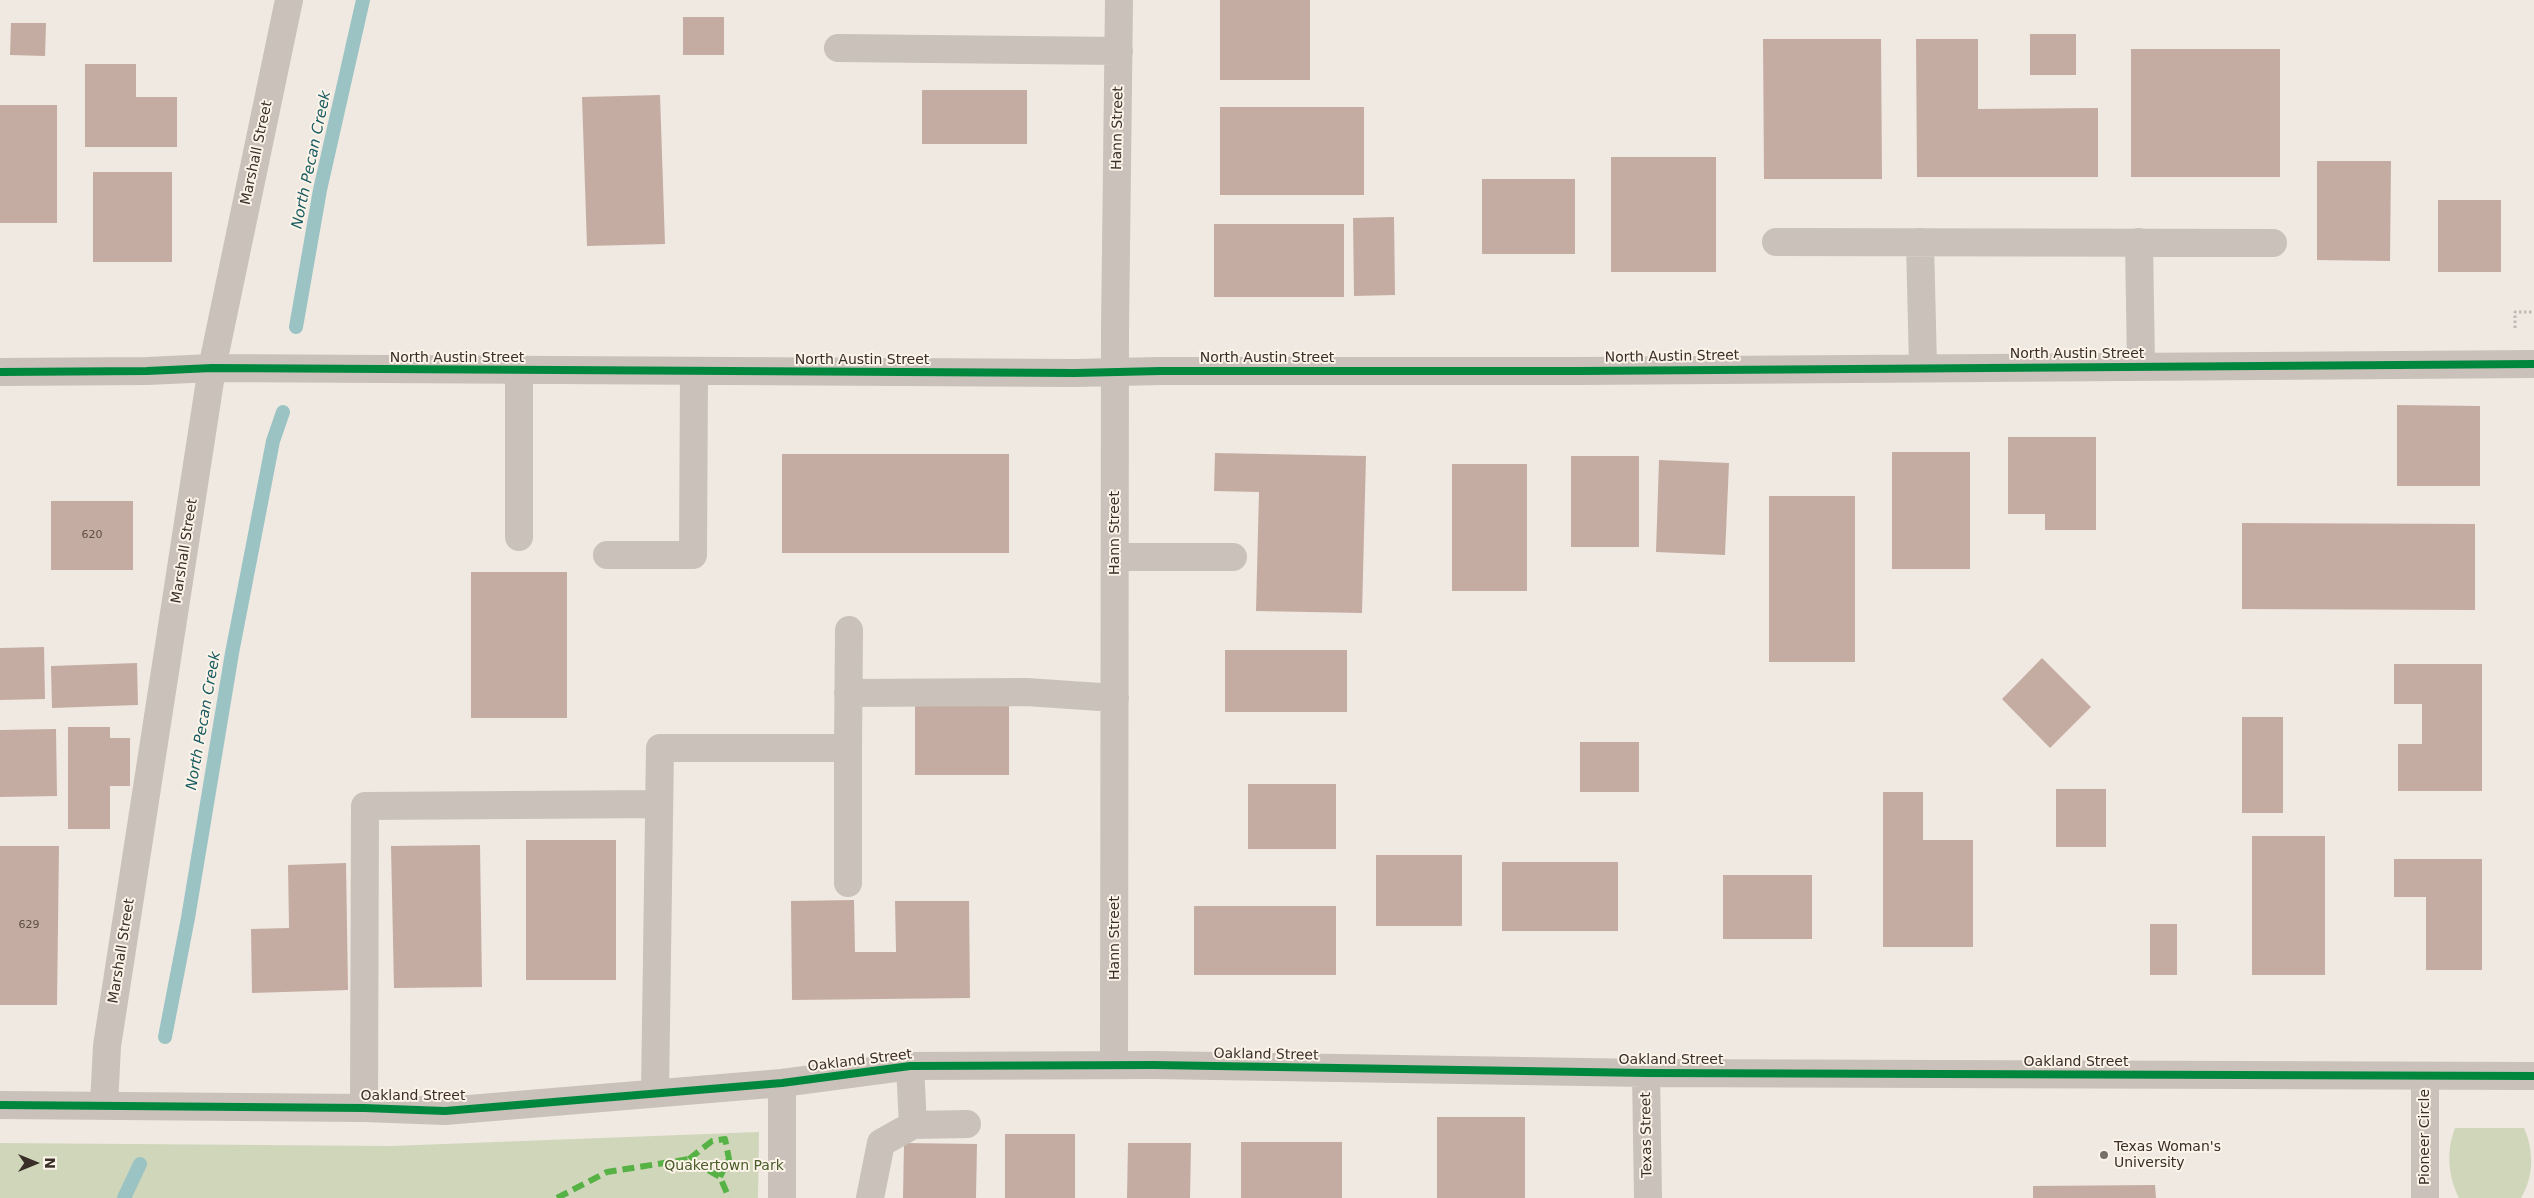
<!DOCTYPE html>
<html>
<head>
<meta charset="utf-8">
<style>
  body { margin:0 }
  #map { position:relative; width:2534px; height:1198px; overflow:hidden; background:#efe9e2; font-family:"DejaVu Sans",sans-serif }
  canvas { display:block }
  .north { position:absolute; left:10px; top:1138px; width:50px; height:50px; -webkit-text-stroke:4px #fcf3e9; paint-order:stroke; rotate:90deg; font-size:14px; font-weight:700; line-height:20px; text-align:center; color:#3a2e28 }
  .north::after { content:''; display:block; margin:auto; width:18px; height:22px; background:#3a2e28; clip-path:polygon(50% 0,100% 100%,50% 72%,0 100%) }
</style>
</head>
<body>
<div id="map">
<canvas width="2534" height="1198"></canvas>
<div class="north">N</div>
</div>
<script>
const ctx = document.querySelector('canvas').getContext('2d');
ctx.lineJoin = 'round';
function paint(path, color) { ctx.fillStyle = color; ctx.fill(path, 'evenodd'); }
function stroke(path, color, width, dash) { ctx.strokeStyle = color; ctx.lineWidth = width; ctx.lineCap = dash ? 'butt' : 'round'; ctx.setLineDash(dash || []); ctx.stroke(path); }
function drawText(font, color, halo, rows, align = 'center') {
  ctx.font = font + ' "DejaVu Sans",sans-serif'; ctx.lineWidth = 4; ctx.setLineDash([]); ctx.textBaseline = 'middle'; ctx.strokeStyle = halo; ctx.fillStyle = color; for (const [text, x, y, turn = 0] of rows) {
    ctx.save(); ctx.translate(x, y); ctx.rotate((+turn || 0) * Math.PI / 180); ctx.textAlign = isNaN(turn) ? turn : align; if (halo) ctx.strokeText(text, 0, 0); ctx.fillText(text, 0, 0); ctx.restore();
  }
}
const green = new Path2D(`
  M 2455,1128 L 2524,1128 C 2534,1150 2534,1177 2521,1198 L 2459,1198 C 2448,1176 2446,1151 2455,1128 Z
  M 759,1132 L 758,1198 L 0,1198 L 0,1143 L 391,1146 Z`);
const stream = new Path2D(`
  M 296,327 L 320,190 L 363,0
  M 165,1037 L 188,918 L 232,653 L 273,441 L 283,412
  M 124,1198 L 140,1164`);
const building = new Path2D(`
  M 1220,0 L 1310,0 L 1310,80 L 1220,80 Z
  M 683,17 L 724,17 L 724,55 L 683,55 Z
  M 11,23 L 46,23 L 45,56 L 10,55 Z
  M 2030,34 L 2076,34 L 2076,75 L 2030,75 Z
  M 1763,39 L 1881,39 L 1882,179 L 1764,179 Z
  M 1916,39 L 1978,39 L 1978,109 L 2098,108 L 2098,177 L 1917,177 Z
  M 2131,49 L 2280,49 L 2280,177 L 2131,177 Z
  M 85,64 L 136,64 L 136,97 L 177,97 L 177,147 L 85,147 Z
  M 922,90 L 1027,90 L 1027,144 L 922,144 Z
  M 660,95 L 665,244 L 587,246 L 582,97 Z
  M 0,105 L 57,105 L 57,223 L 0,223 Z
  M 1220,107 L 1364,107 L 1364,195 L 1220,195 Z
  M 1611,157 L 1716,157 L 1716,272 L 1611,272 Z
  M 2317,161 L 2391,161 L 2390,261 L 2317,260 Z
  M 93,172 L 172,172 L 172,262 L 93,262 Z
  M 1482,179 L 1575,179 L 1575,254 L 1482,254 Z
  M 2438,200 L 2501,200 L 2501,272 L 2438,272 Z
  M 1394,217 L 1395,295 L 1354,296 L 1353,218 Z
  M 1214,224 L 1344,224 L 1344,297 L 1214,297 Z
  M 2397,405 L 2480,406 L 2480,486 L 2397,486 Z
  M 2008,437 L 2096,437 L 2096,530 L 2045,530 L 2045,514 L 2008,514 Z
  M 1892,452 L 1970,452 L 1970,569 L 1892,569 Z
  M 1215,453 L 1366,456 L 1362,613 L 1256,611 L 1259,492 L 1214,491 Z
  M 782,454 L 1009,454 L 1009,553 L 782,553 Z
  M 1571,456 L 1639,456 L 1639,547 L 1571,547 Z
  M 1659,460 L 1729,463 L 1725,555 L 1656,552 Z
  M 1452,464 L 1527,464 L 1527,591 L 1452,591 Z
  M 1769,496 L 1855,496 L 1855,662 L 1769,662 Z
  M 51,501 L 133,501 L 133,570 L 51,570 Z
  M 2242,523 L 2475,524 L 2475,610 L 2242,609 Z
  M 471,572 L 567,572 L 567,718 L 471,718 Z
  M 44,647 L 45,699 L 0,700 L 0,648 Z
  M 1225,650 L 1347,650 L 1347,712 L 1225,712 Z
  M 2042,658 L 2091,707 L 2050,748 L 2002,699 Z
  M 137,663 L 138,705 L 52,708 L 51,666 Z
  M 2394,664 L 2482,664 L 2482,791 L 2398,791 L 2398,744 L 2422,744 L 2422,704 L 2394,704 Z
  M 915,697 L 1009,697 L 1009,775 L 915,775 Z
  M 2242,717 L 2283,717 L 2283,813 L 2242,813 Z
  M 68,727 L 110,727 L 110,738 L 130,738 L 130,786 L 110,786 L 110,829 L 68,829 Z
  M 56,729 L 57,796 L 0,797 L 0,730 Z
  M 1580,742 L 1639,742 L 1639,792 L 1580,792 Z
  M 1248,784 L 1336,784 L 1336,849 L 1248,849 Z
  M 2056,789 L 2106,789 L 2106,847 L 2056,847 Z
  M 1883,792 L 1923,792 L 1923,840 L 1973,840 L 1973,947 L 1883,947 Z
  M 2252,836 L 2325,836 L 2325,975 L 2252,975 Z
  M 526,840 L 616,840 L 616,980 L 526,980 Z
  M 480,845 L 482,987 L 394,988 L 391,846 Z
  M 0,846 L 59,846 L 57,1005 L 0,1005 Z
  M 1376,855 L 1462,855 L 1462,926 L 1376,926 Z
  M 2394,859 L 2482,859 L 2482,970 L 2426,970 L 2426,897 L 2394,897 Z
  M 1502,862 L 1618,862 L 1618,931 L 1502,931 Z
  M 346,863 L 348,990 L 252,993 L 251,929 L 289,928 L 288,865 Z
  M 1723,875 L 1812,875 L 1812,939 L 1723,939 Z
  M 854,900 L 855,952 L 896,952 L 895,901 L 969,901 L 970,998 L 792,1000 L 791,901 Z
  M 1194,906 L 1336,906 L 1336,975 L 1194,975 Z
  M 2150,924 L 2177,924 L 2177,975 L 2150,975 Z
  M 1437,1117 L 1525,1117 L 1525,1198 L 1437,1198 Z
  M 1005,1134 L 1075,1134 L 1075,1198 L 1005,1198 Z
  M 1241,1142 L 1342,1142 L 1342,1198 L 1241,1198 Z
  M 904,1143 L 977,1144 L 976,1198 L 903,1198 Z
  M 1128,1143 L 1191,1143 L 1190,1198 L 1127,1198 Z
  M 2155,1185 L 2156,1198 L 2033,1198 L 2033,1186 Z`);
const path = new Path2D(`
  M 2515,328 L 2515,312 L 2534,312`);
const minor = new Path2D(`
  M 838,48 L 1119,51
  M 1776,242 L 2273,243
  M 1920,242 L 1923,367
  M 2139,242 L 2141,366
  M 519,371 L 519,537
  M 0,372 L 147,371 L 212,368 L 1075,373 L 1160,371 L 1579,371 L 2534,364
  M 607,555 L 693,555 L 694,371
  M 1115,557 L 1233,557
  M 848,693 L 1026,692 L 1115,698
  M 848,748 L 848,883
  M 1114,1065 L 1115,331 L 1119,0
  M 1646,1073 L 1648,1198
  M 782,1083 L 782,1198
  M 655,1093 L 660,748 L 848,748 L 849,630
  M 0,1105 L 364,1108 L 445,1111 L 782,1083 L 910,1066 L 1154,1065 L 1646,1073 L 2534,1076
  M 104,1105 L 107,1046 L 212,368 L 289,0
  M 364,1108 L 365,806 L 659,804
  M 913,1125 L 967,1124
  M 870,1198 L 881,1143 L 913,1125 L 910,1066
  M 2425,1198 L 2425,1076`);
const quiet = new Path2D(`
  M 689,1159 L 712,1141 L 725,1139 L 729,1159 L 720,1177
  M 557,1198 L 607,1172 L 689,1159 L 720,1177 L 729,1198`);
const cycleway = new Path2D(`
  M 0,372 L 147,371 L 212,368 L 1075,373 L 1160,371 L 1579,371 L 2534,364
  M 0,1105 L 364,1108 L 445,1111 L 782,1083 L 910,1066 L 1154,1065 L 1646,1073 L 2534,1076`);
const markers = [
  [2104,1155,5,"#796f69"]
];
const numberNames = [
  ["620",92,535],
  ["629",29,925]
];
const streetNames = [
  ["Hann Street",1118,128,-89],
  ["Marshall Street",257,153,-78],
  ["North Austin Street",2077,354],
  ["North Austin Street",1672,357,-1],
  ["North Austin Street",457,358],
  ["North Austin Street",1267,358],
  ["North Austin Street",862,360],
  ["Hann Street",1115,533,-90],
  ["Marshall Street",185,551,-81],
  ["Hann Street",1115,938,-90],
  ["Marshall Street",122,951,-81],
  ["Oakland Street",1266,1055,1],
  ["Oakland Street",1671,1060],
  ["Oakland Street",860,1061,-7],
  ["Oakland Street",2076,1062],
  ["Oakland Street",413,1096],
  ["Texas Street",1647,1135,-91],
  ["Pioneer Circle",2425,1137,-90]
];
const poiNames = [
  ["Texas Woman's",2114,1147],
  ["University",2114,1163]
];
const parkNames = [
  ["Quakertown Park",724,1166]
];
const waterNames = [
  ["North Pecan Creek",312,160,-78],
  ["North Pecan Creek",204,721,-80]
];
paint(green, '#d0d6ba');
stroke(stream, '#9bc3c3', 14);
paint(building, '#c5aca2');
stroke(path, '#c1b9b3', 3, [2.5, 2.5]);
stroke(minor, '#c9c1ba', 28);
stroke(quiet, '#56b245', 6, [12, 6]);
stroke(cycleway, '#00873e', 8);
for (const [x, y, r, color] of markers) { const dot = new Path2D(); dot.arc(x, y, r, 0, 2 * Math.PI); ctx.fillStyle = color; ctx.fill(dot); stroke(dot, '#fcf3e9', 2); }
drawText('11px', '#5d4e46', null, numberNames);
drawText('14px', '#3a2e28', '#fcf3e9', streetNames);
drawText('14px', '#3a2e28', '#fcf3e9', poiNames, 'left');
drawText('14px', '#485b28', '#fcf3e9', parkNames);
drawText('italic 15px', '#185c61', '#fcf3e9', waterNames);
</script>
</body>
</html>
